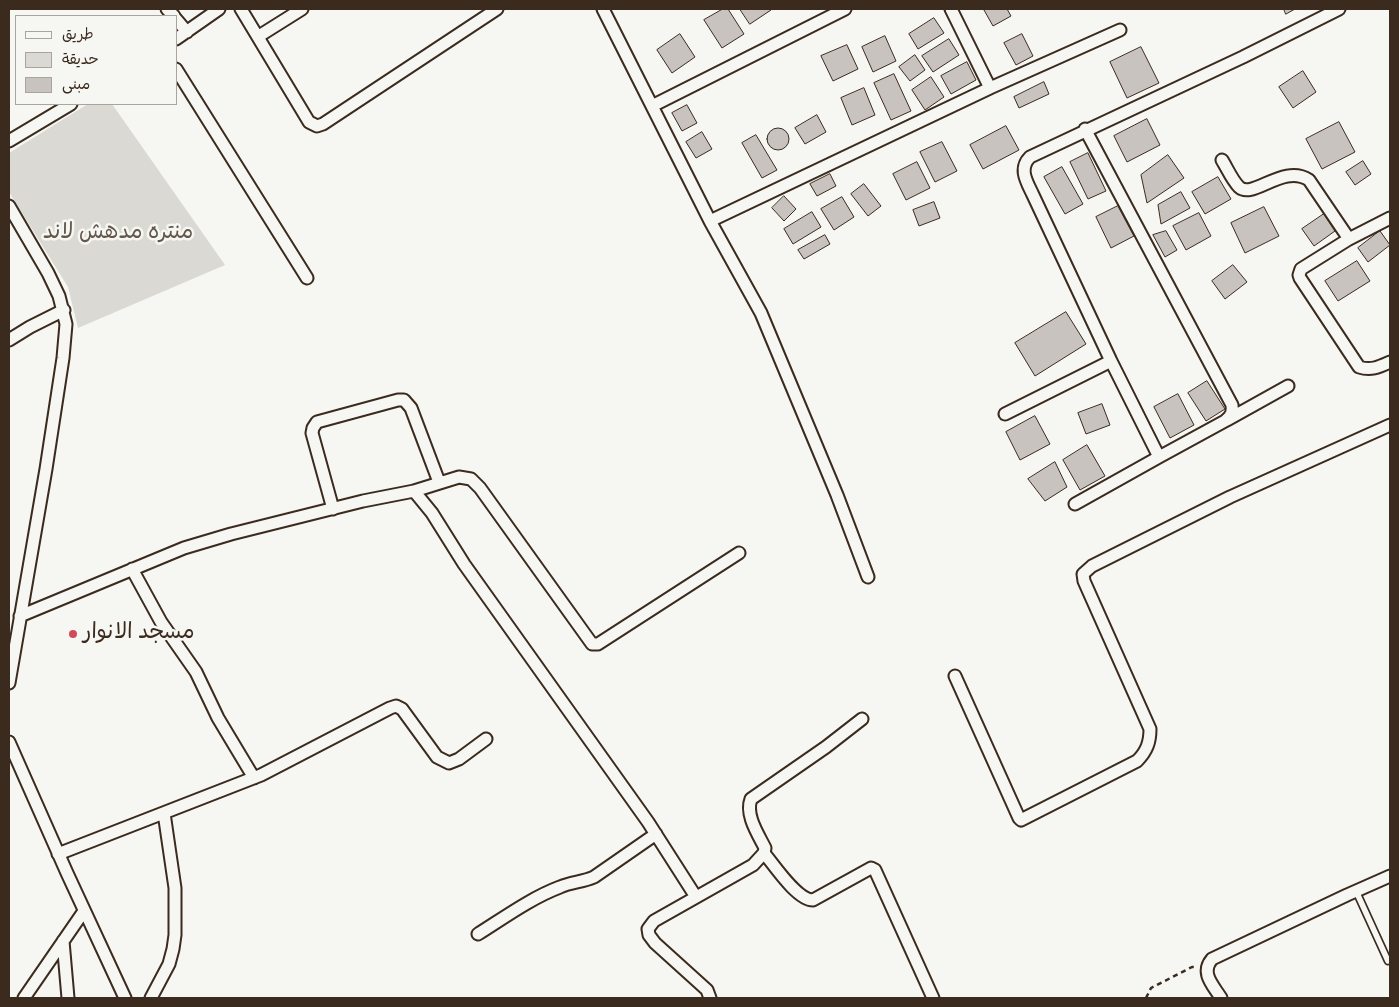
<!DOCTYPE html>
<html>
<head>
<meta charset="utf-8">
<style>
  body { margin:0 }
  #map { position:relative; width:1399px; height:1007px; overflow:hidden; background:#f6f6f2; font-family:"Indie Flower","Playpen Sans Arabic",sans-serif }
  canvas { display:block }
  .frame { position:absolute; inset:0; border:10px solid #3b2a1e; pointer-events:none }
  .legend { position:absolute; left:15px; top:15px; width:162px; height:90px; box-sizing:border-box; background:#f6f6f2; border:1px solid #aba49d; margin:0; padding:6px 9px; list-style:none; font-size:15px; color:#3b2a1e }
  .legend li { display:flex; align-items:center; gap:10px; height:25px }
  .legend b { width:25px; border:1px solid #aba49d }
</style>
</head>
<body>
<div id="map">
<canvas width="1399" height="1007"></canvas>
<div class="frame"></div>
<ul class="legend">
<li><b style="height:6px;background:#f6f6f2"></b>طريق</li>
<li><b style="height:14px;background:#dad9d3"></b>حديقة</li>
<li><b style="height:14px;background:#c8c3be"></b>مبنى</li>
</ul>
</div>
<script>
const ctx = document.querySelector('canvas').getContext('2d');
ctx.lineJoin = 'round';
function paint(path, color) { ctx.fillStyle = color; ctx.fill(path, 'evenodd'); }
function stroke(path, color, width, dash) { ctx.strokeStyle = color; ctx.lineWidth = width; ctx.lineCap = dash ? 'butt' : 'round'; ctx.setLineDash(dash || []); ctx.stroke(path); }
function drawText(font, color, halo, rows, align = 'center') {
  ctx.font = font + ' "Indie Flower","Playpen Sans Arabic",sans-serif'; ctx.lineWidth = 5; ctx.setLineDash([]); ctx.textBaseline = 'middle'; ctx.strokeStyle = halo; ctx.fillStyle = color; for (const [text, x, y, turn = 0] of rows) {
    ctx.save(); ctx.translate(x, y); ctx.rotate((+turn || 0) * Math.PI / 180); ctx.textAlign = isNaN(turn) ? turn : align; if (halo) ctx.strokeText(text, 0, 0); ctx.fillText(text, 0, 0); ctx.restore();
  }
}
const green = new Path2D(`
  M 88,104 L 112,104 L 225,265 L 78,328 L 68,287 L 9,192 L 9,153 Z`);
const building = new Path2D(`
  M 723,9 L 728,9 L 744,34 L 722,48 L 704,20 Z
  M 740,9 L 770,9 L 771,10 L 750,24 Z
  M 986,9 L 1007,9 L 1011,16 L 993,26 L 984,10 Z
  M 1284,9 L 1295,9 L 1286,14 Z
  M 934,18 L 944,33 L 918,49 L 909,34 Z
  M 680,34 L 695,57 L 672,73 L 657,50 Z
  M 1022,34 L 1033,56 L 1016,65 L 1004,43 Z
  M 885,36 L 896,61 L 873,72 L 862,47 Z
  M 949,39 L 959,55 L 933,72 L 922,56 Z
  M 847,45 L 858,69 L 833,81 L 821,56 Z
  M 1141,47 L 1159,83 L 1127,98 L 1110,62 Z
  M 915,55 L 925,70 L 910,81 L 899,67 Z
  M 967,62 L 976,80 L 951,94 L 941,76 Z
  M 1303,71 L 1316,92 L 1293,108 L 1279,87 Z
  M 894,74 L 911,111 L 891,120 L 874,83 Z
  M 931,77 L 944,97 L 925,110 L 912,90 Z
  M 1044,82 L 1049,94 L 1019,108 L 1014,97 Z
  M 864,88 L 875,115 L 852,125 L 841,98 Z
  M 687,105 L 697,123 L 682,131 L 672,113 Z
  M 817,115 L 826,132 L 805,144 L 795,128 Z
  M 1147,119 L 1160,145 L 1127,162 L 1114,136 Z
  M 1339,122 L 1355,152 L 1322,169 L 1306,139 Z
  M 1006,126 L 1019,150 L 983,169 L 970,145 Z
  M767 139a11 11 0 1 1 22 0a11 11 0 1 1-22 0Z
  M 702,132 L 712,149 L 696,158 L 686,142 Z
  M 756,135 L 777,170 L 762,178 L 742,143 Z
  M 942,142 L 957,171 L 935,182 L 920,152 Z
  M 1088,153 L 1106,191 L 1088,199 L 1070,162 Z
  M 1168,155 L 1184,178 L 1147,203 L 1141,175 Z
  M 1363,161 L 1371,174 L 1355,185 L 1346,172 Z
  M 917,162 L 930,188 L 906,200 L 893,174 Z
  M 1062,167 L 1083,204 L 1065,214 L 1044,177 Z
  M 830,174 L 836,186 L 817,196 L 810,184 Z
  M 1218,177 L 1231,199 L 1205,214 L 1192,192 Z
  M 864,184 L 881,206 L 868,216 L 851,194 Z
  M 1181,192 L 1190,208 L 1161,224 L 1158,205 Z
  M 784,196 L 796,209 L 784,221 L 772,208 Z
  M 842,197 L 854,217 L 834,230 L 821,209 Z
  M 934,202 L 940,218 L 919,226 L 913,210 Z
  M 1118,206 L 1134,236 L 1111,248 L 1096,217 Z
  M 1264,207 L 1279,236 L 1245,253 L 1231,223 Z
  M 812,212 L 821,227 L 793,244 L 784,229 Z
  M 1199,213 L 1211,236 L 1186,250 L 1173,226 Z
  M 1324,214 L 1335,231 L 1314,246 L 1302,229 Z
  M 1166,231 L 1177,250 L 1165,257 L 1153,235 Z
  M 1380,231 L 1390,245 L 1368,262 L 1358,248 Z
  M 825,235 L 830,244 L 804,259 L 798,250 Z
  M 1357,261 L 1370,281 L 1338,301 L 1325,281 Z
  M 1233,265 L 1247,282 L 1225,299 L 1212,281 Z
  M 1066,312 L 1086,344 L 1035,376 L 1015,343 Z
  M 1207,381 L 1225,409 L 1206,421 L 1188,393 Z
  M 1178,394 L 1194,425 L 1170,438 L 1154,407 Z
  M 1102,404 L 1110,425 L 1086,434 L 1078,413 Z
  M 1035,416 L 1050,444 L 1020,460 L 1006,432 Z
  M 1087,445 L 1105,476 L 1080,490 L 1063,460 Z
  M 1055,462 L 1067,487 L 1045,501 L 1028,479 Z`);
const path = new Path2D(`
  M 1146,998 L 1151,988 L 1192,967 L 1197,967`);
const lane = new Path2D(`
  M 1356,891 L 1388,961`);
const street = new Path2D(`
  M 167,9 L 174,16
  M 241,9 L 309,122 L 317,126 L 323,124 L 497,9
  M 603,9 L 710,221 L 761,313 L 837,495 L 868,577
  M 176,19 L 187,32
  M 259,36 L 302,9
  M 176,39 L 219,9
  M 176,69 L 307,278
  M 990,88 L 1120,30
  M 652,106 L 845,9
  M 1085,129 L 1232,405 C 1233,413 1231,416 1225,421 L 1159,457
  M 9,141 L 71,104
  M 1222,160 C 1227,168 1232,180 1239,187 C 1253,200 1283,163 1309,180 L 1349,239 L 1301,269 L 1299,275 L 1300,278 L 1359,367 C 1371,371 1379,367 1390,362
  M 9,206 L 48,273 L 59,296 L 66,324 L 63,358 L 46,469 L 9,683
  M 710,221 L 990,88 L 951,9
  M 1349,239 L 1390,218
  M 9,340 L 30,327 L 64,310
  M 1005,414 L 1111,361
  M 1227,420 L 1288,386
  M 414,491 L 459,477 L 471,479 L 480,488 L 592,644 L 598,644 L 739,553
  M 1075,504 L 1159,457 L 1111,361 L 1033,195 C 1027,182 1018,169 1030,157 L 1243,57 L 1339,9
  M 333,509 L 312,433 L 313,428 L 317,422 L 398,400 L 404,400 L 411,408 L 439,482
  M 132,569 L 161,622 L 196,672 L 218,718 L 254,778
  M 20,616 L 184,548 L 231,534 L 363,501 L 414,491 L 432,513 L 464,564 L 648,822 L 696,897
  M 955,676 L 1019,818 L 1021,820 L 1137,761 C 1147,751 1150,742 1150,729 L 1084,581 L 1083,574 L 1092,566 L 1230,497 L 1390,425
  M 862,719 L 826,747 L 751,799 C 745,815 758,834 765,848 L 764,853 C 774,865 797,900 813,900 L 871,868 L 875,870 L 933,998
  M 9,742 L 67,873 L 125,998
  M 58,854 L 261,775 L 390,708 L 396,706 L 402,709 L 437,757 L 449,763 L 459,759 L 486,739
  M 478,934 C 505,917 531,898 560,887 C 571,882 583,882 594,877 L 656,834
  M 63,941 L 68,998
  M 24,998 L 84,911
  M 151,998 L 169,964 L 173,949 L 175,935 L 175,888 L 164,813
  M 710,998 L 707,990 L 655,943 L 649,935 L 648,929 L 654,921 L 753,865 L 764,853
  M 1221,998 C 1213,985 1200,973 1212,959 L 1347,895 L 1390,876`);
const markers = [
  [73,634,5,"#d1495b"]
];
const parkNames = [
  ["منتره مدهش لاند",118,234]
];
const poiNames = [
  ["مسجد الانوار",83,634]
];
paint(green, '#dad9d3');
paint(building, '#c8c3be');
stroke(building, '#3b2a1e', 1);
stroke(lane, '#3b2a1e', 9);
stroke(street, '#3b2a1e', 15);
stroke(path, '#3b2a1e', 2.5, [5, 4]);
stroke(lane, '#f6f6f2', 5.5);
stroke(street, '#f6f6f2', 11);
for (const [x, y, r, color] of markers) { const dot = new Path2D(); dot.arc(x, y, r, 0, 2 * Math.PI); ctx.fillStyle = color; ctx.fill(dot); stroke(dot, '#f6f6f2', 2); }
drawText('22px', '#63564b', '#f6f6f2', parkNames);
drawText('22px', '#3b2a1e', '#f6f6f2', poiNames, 'left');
</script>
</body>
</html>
